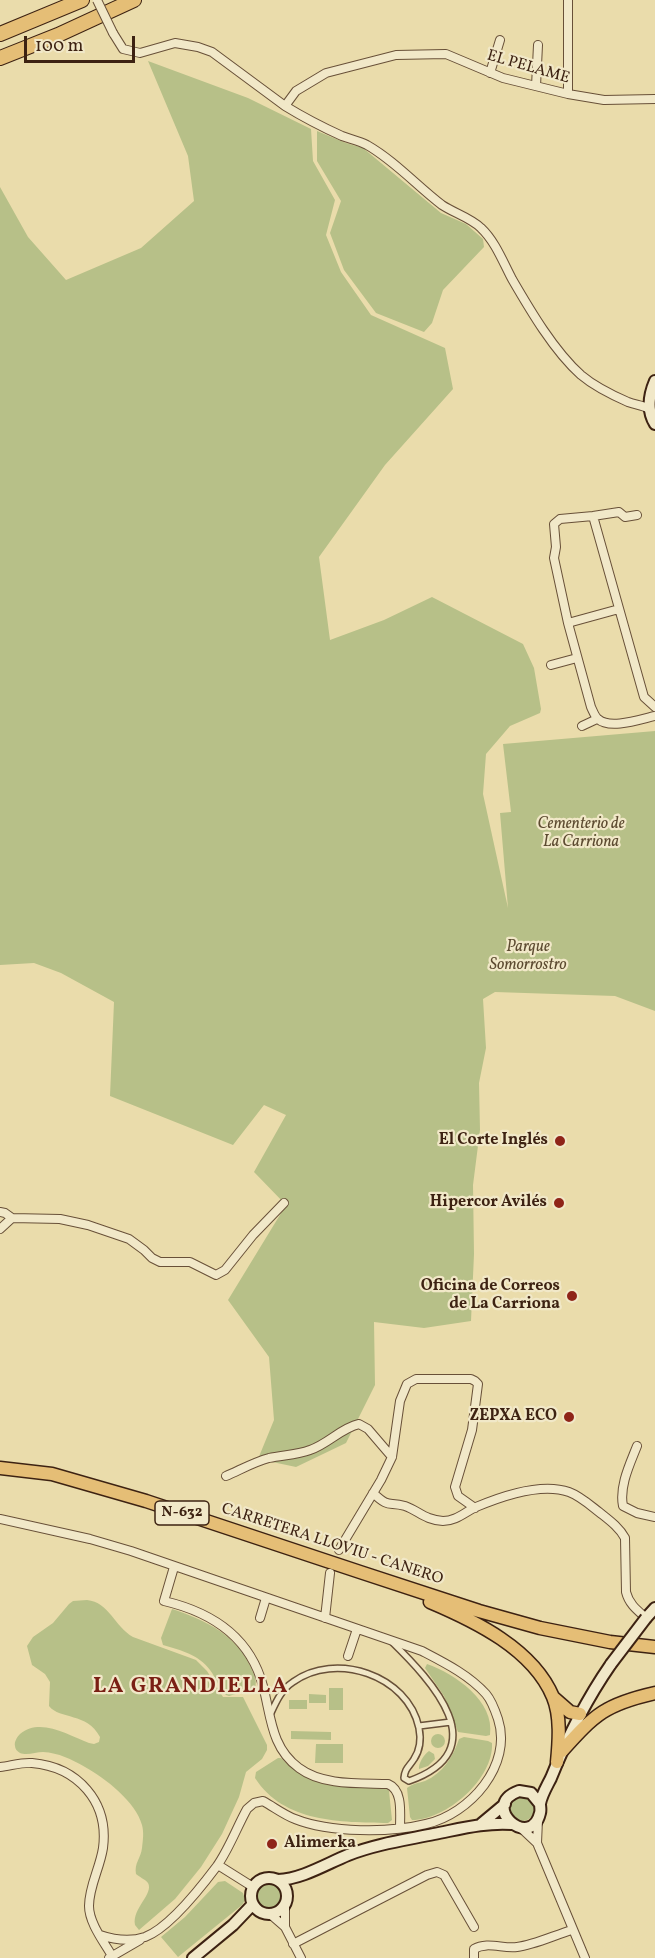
<!DOCTYPE html>
<html>
<head>
<meta charset="utf-8">
<style>
  body { margin:0 }
  #map { position:relative; width:655px; height:1958px; overflow:hidden; background:#eadcab; font-family:Vollkorn,serif }
  canvas { display:block }
  .scale { position:absolute; left:24px; top:36px; width:111px; height:27px; box-sizing:border-box; border:3px solid #3d2212; border-top:0; padding-left:8px; font-size:18px; line-height:21px; white-space:nowrap; color:#3d2212; -webkit-text-stroke:4px #f1e8c8; paint-order:stroke }
</style>
</head>
<body>
<div id="map">
<canvas width="655" height="1958"></canvas>
<div class="scale">100 m</div>
</div>
<script>
const ctx = document.querySelector('canvas').getContext('2d');
ctx.lineJoin = 'round';
function paint(path, color) { ctx.fillStyle = color; ctx.fill(path, 'evenodd'); }
function stroke(path, color, width, dash) { ctx.strokeStyle = color; ctx.lineWidth = width; ctx.lineCap = dash ? 'butt' : 'round'; ctx.setLineDash(dash || []); ctx.stroke(path); }
function drawText(font, color, halo, rows, align = 'center') {
  ctx.font = font + ' Vollkorn,serif'; ctx.lineWidth = 4.5; ctx.setLineDash([]); ctx.textBaseline = 'middle'; ctx.strokeStyle = halo; ctx.fillStyle = color; for (const [text, x, y, turn = 0] of rows) {
    ctx.save(); ctx.translate(x, y); ctx.rotate((+turn || 0) * Math.PI / 180); ctx.textAlign = isNaN(turn) ? turn : align; if (halo) ctx.strokeText(text, 0, 0); ctx.fillText(text, 0, 0); ctx.restore();
  }
}
const green = new Path2D(`
  M 148,61 L 248,98 L 311,129 L 313,161 L 335,200 L 326,235 L 341,272 L 371,315 L 445,348 L 453,389 L 385,465 L 319,557 L 330,640 L 384,620 L 432,597 L 523,644 L 534,668 L 541,709 L 540,713 L 510,726 L 486,754 L 483,794 L 508,908 L 500,813 L 511,812 L 503,744 L 655,731 L 655,1011 L 615,996 L 495,992 L 483,999 L 486,1048 L 479,1083 L 480,1130 L 473,1185 L 474,1254 L 471,1321 L 424,1328 L 374,1322 L 375,1385 L 346,1443 L 296,1467 L 258,1459 L 274,1420 L 269,1357 L 228,1300 L 286,1205 L 254,1172 L 286,1115 L 264,1105 L 233,1145 L 110,1096 L 114,1002 L 61,973 L 34,963 L 0,965 L 0,187 L 28,237 L 66,280 L 141,248 L 194,201 L 188,156 Z
  M 317,131 L 346,143 L 363,148 L 441,213 L 466,224 L 483,239 L 484,247 L 443,290 L 432,323 L 424,332 L 376,313 L 344,270 L 330,233 L 341,201 L 317,161 Z
  M 87,1600 C 109,1602 115,1627 133,1637 L 196,1660 L 207,1671 L 223,1697 L 243,1697 L 267,1745 L 267,1750 L 262,1759 L 246,1772 L 239,1797 L 222,1834 L 201,1867 L 175,1899 L 139,1930 L 135,1925 C 132,1908 154,1894 148,1883 C 145,1879 139,1877 136,1874 C 134,1863 141,1858 142,1848 C 143,1840 144,1832 142,1825 C 136,1802 105,1778 85,1767 C 71,1759 59,1753 43,1752 C 36,1752 27,1756 20,1753 C 17,1751 15,1749 15,1746 C 14,1742 17,1737 20,1734 C 41,1717 69,1736 89,1743 L 94,1744 L 99,1742 L 100,1737 C 87,1712 60,1720 49,1706 L 50,1682 L 45,1674 L 32,1665 L 27,1646 L 33,1637 L 53,1623 L 69,1604 L 73,1601 Z
  M 172,1609 C 205,1620 238,1635 252,1670 C 255,1677 257,1681 255,1688 L 229,1696 L 226,1695 C 219,1688 216,1678 210,1670 C 199,1655 181,1650 163,1645 L 161,1638 Z
  M 427,1664 C 455,1674 495,1701 490,1735 L 486,1736 L 458,1732 L 444,1696 L 425,1668 Z
  M 329,1688 L 343,1688 L 343,1710 L 329,1710 Z
  M 309,1694 L 326,1695 L 326,1703 L 309,1703 Z
  M 289,1700 L 307,1700 L 307,1709 L 289,1709 Z
  M 291,1731 L 331,1732 L 331,1740 L 291,1739 Z
  M431 1741a7 7 0 1 1 14 0a7 7 0 1 1-14 0Z
  M 464,1737 L 488,1741 L 492,1743 C 494,1779 446,1820 412,1820 L 410,1817 L 407,1788 C 412,1784 418,1783 425,1781 C 443,1773 453,1757 459,1739 Z
  M 316,1744 L 343,1744 L 343,1763 L 315,1763 Z
  M 429,1751 L 434,1754 L 435,1759 L 428,1766 L 419,1769 C 418,1764 424,1754 429,1751 Z
  M 278,1758 L 281,1758 C 316,1792 342,1786 387,1788 L 389,1791 L 392,1820 L 388,1823 C 341,1822 284,1823 255,1778 L 256,1772 Z
  M510 1809a12 12 0 1 1 24 0a12 12 0 1 1-24 0Z
  M 225,1881 L 243,1893 L 245,1900 L 242,1905 L 178,1957 L 161,1937 L 185,1917 L 218,1882 Z
  M257 1896a13 13 0 1 1 26 0a13 13 0 1 1-26 0Z`);
const pedestrian = new Path2D(`
  M 270,1715 C 276,1702 281,1690 293,1682 C 335,1651 408,1675 419,1728 C 421,1738 420,1750 414,1759 C 409,1767 405,1768 404,1778 L 409,1781 C 497,1750 432,1681 391,1641
  M 419,1726 L 451,1722`);
const minor = new Path2D(`
  M 113,33 L 123,49 L 140,53 L 175,43 L 198,47 L 212,52 L 285,106 L 296,91 L 326,73 L 396,55 L 446,54 L 503,78 L 568,94 L 604,100 L 655,99
  M 490,73 L 500,40
  M 536,86 L 538,45
  M 568,94 L 568,0
  M 285,106 C 303,117 322,127 342,136 C 350,139 359,141 367,145 C 395,161 417,186 442,205 C 454,213 471,218 481,228 C 495,241 503,262 512,279 C 530,310 554,351 581,375 C 594,386 612,395 628,402 C 636,405 643,405 649,409
  M 637,515 L 625,517 L 619,512 L 593,516 L 560,519 L 554,524 L 556,547 L 554,558 L 568,623 L 591,707 C 593,711 595,717 598,719 C 610,730 641,719 655,716
  M 593,516 L 644,697 L 655,707
  M 568,623 L 619,609
  M 551,665 L 577,658
  M 582,726 L 597,719
  M 0,1212 L 5,1213 L 12,1218
  M 0,1229 L 12,1218 L 60,1219 L 88,1225 L 129,1239 L 144,1250 L 152,1258 L 160,1262 L 190,1262 L 216,1275 L 225,1270 L 253,1235 L 284,1203
  M 637,1446 C 630,1464 619,1486 623,1506 L 637,1513 L 655,1517
  M 226,1476 C 240,1470 254,1462 269,1458 C 282,1455 297,1455 310,1450 C 328,1444 341,1428 359,1424 L 368,1429 L 392,1457
  M 373,1493 C 390,1509 388,1501 405,1506 C 419,1511 425,1520 443,1521 C 456,1521 465,1512 476,1507 C 502,1496 541,1482 569,1492 C 580,1496 590,1505 599,1512 C 609,1520 619,1527 625,1538 L 626,1592 C 629,1604 637,1610 646,1618
  M 0,1519 L 90,1539 L 131,1551 L 422,1651 C 445,1663 469,1675 486,1694 C 492,1701 495,1710 498,1719 C 513,1765 470,1814 426,1824 C 390,1833 330,1833 295,1819 C 284,1815 274,1807 263,1801 L 254,1803 L 247,1809 C 237,1827 229,1849 217,1866 C 202,1886 169,1928 145,1937 C 130,1942 115,1940 100,1935
  M 339,1550 L 381,1480 L 392,1457 L 400,1401 L 407,1384 L 416,1379 L 471,1379 L 475,1381 L 478,1384 L 472,1430 L 455,1487 L 458,1496 L 475,1508
  M 174,1567 L 164,1601 C 211,1612 250,1637 263,1686 C 271,1716 271,1748 299,1768 C 323,1786 360,1783 388,1784 C 403,1790 400,1813 400,1828
  M 260,1618 L 266,1598
  M 325,1618 L 330,1573
  M 348,1656 L 357,1629
  M 0,1767 C 10,1766 22,1762 32,1763 C 78,1767 109,1802 103,1848 C 100,1868 89,1886 89,1906 C 89,1923 104,1942 112,1956
  M 538,1820 L 537,1843 L 585,1958
  M 520,1827 L 537,1843
  M 218,1865 L 253,1887
  M 270,1914 L 285,1927 L 301,1958
  M 285,1927 L 285,1905
  M 293,1944 L 427,1875 L 437,1872 L 444,1875 L 474,1927
  M 109,1958 L 140,1940
  M 474,1958 L 474,1949 C 487,1941 503,1949 517,1947 C 534,1945 555,1935 572,1930`);
const secondary = new Path2D(`
  M 655,381 C 649,395 647,411 655,424
  M 646,1618 L 655,1608
  M 540,1804 L 531,1793 L 519,1791 C 478,1806 531,1851 540,1813 C 541,1810 540,1807 540,1804 C 541,1796 547,1786 551,1778 C 567,1738 586,1700 611,1664
  M 481,1824 L 505,1804
  M251 1896a18 18 0 1 1 36 0a18 18 0 1 1-36 0Z
  M 278,1880 C 302,1879 326,1864 348,1855 C 376,1844 405,1840 434,1834 C 460,1829 485,1822 512,1824
  M 193,1958 L 233,1925 L 253,1904`);
const trunk = new Path2D(`
  M 0,1468 L 52,1474 L 146,1501 L 360,1572 L 479,1611 L 540,1628 L 610,1642 L 655,1647
  M 430,1602 C 475,1621 533,1649 553,1697 C 561,1716 559,1742 557,1762
  M 554,1698 L 570,1712 L 580,1714
  M 562,1751 C 595,1714 606,1704 655,1693`);
const motorway = new Path2D(`
  M 0,34 L 82,0
  M 0,58 L 58,35 L 134,0`);
const minorBridge = new Path2D(`
  M 97,0 L 113,33`);
const secondaryBridge = new Path2D(`
  M 611,1664 L 646,1618`);
const markers = [
  [560,1141,6,"#8f2418"],
  [559,1203,6,"#8f2418"],
  [572,1296,6,"#8f2418"],
  [569,1417,6,"#8f2418"],
  [272,1844,6,"#8f2418"]
];
const shields = [
  [182,1513,54]
];
const shieldNames = [
  ["N-632",182,1513]
];
const streetNames = [
  ["EL PELAME",528,68,16],
  ["CARRETERA LLOVIU - CANERO",332,1545,18]
];
const parkNames = [
  ["Cementerio de",581,825],
  ["La Carriona",581,843],
  ["Parque",528,948],
  ["Somorrostro",528,966]
];
const poiNames = [
  ["El Corte Inglés",548,1141],
  ["Hipercor Avilés",547,1203],
  ["Oficina de Correos",560,1287],
  ["de La Carriona",560,1305],
  ["ZEPXA ECO",557,1417],
  ["Alimerka",284,1844,"left"]
];
const districtNames = [
  ["LA GRANDIELLA",191,1688]
];
paint(green, '#b7c088');
stroke(pedestrian, '#685038', 8);
stroke(minor, '#685038', 10);
stroke(secondary, '#3d2212', 14);
stroke(trunk, '#3d2212', 15);
stroke(motorway, '#3d2212', 16);
stroke(pedestrian, '#f1e8c8', 5);
stroke(minor, '#f1e8c8', 8);
stroke(secondary, '#f1e8c8', 10);
stroke(trunk, '#e5be76', 12);
stroke(motorway, '#e5be76', 14);
stroke(minorBridge, '#685038', 10, []);
stroke(secondaryBridge, '#3d2212', 14, []);
stroke(minorBridge, '#f1e8c8', 8);
stroke(secondaryBridge, '#f1e8c8', 10);
for (const [x, y, r, color] of markers) { const dot = new Path2D(); dot.arc(x, y, r, 0, 2 * Math.PI); ctx.fillStyle = color; ctx.fill(dot); stroke(dot, '#f1e8c8', 2); }
for (const [x, y, w] of shields) { const box = new Path2D(); box.roundRect(x - w / 2, y - 12, w, 24, 4.5); ctx.fillStyle = '#f1e8c8'; ctx.fill(box); stroke(box, '#3d2212', 1.5); }
drawText('bold 15px', '#3d2212', null, shieldNames);
drawText('16px', '#3d2212', '#f1e8c8', streetNames);
drawText('italic 16px', '#5c4a30', '#f1e8c8', parkNames);
drawText('bold 16px', '#3d2212', '#f1e8c8', poiNames, 'right');
ctx.letterSpacing = '1.5px';
drawText('bold 22px', '#7a1f14', '#f1e8c8', districtNames);
ctx.letterSpacing = '0px';
</script>
</body>
</html>
